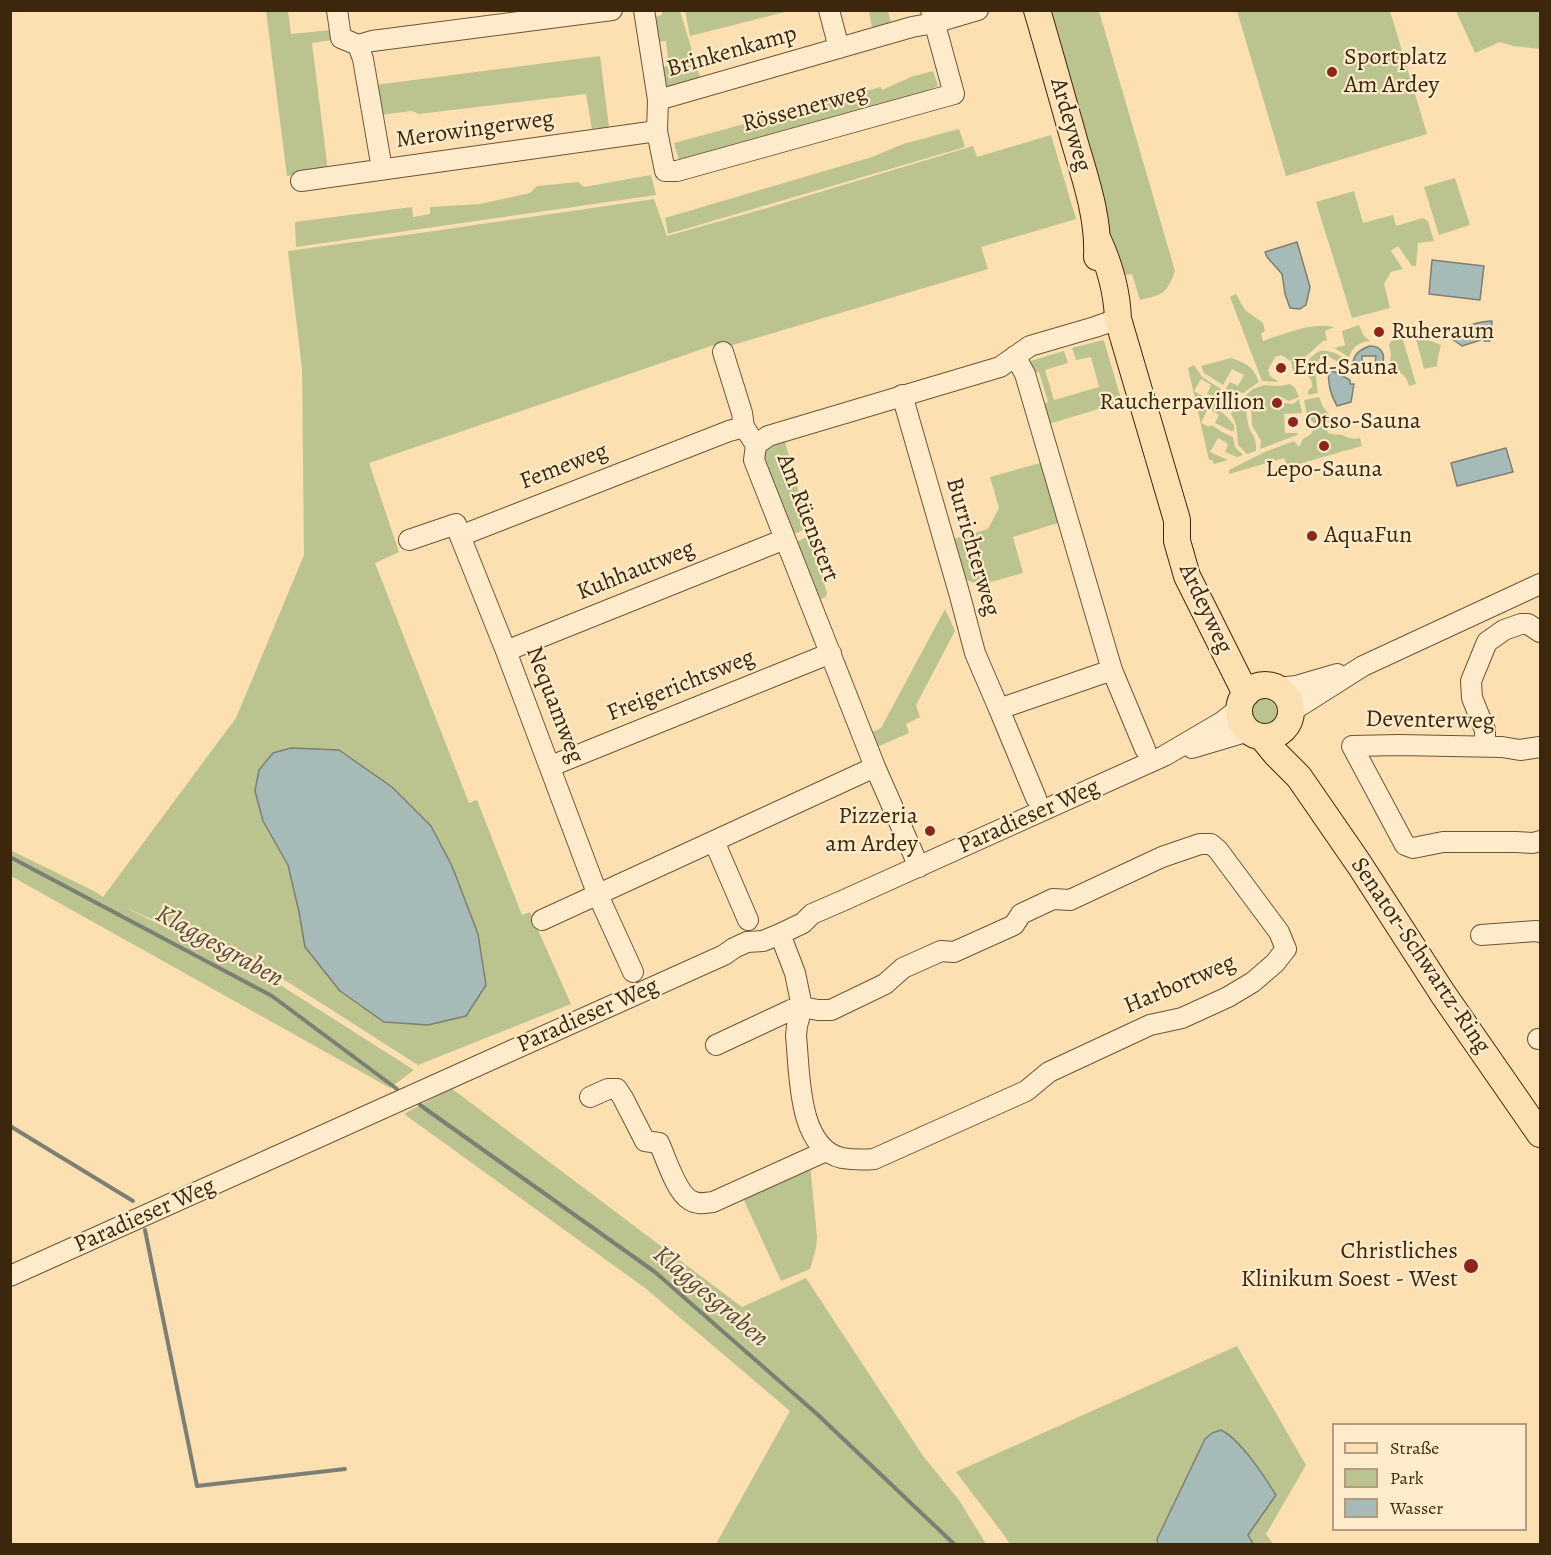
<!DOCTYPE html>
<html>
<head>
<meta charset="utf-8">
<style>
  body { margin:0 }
  #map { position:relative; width:1551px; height:1555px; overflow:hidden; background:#fce0b1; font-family:Alegreya,serif }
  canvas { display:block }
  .frame { position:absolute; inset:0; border:12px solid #3c270c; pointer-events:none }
  .legend { position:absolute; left:1332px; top:1423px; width:195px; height:108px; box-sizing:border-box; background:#fdebcc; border:2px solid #b09d7f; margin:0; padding:8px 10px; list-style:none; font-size:18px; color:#3c270c }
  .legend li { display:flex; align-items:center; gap:12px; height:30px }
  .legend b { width:30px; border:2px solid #b09d7f }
</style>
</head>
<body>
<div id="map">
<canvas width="1551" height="1555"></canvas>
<div class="frame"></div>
<ul class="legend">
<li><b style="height:8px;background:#fce0b1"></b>Straße</li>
<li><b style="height:16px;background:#bbc38f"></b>Park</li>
<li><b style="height:16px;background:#a6bab8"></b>Wasser</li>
</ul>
</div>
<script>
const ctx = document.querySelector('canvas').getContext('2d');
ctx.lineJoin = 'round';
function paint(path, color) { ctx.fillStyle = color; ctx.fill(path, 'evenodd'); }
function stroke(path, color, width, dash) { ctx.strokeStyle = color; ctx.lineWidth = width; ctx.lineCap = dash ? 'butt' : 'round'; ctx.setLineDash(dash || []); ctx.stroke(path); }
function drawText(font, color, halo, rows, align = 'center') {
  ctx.font = font + ' Alegreya,serif'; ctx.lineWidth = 4.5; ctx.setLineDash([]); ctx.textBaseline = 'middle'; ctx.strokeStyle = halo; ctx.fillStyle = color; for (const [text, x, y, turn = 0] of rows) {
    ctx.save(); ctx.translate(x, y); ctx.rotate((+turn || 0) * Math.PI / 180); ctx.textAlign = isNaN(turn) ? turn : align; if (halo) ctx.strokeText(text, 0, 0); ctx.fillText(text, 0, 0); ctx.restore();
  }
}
const green = new Path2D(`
  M 266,11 L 288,11 L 291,34 L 331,30 L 332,40 L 312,43 L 328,171 L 287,176 Z
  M 662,11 L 680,11 L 701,80 L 671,88 L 662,82 L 658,68 L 669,66 L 666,41 L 654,42 L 651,17 L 662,15 Z
  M 789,11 L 690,36 L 685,11 L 789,10 Z
  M 869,11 L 888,11 L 891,23 L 872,28 Z
  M 1046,11 L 1099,11 L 1175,271 C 1167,294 1162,295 1140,300 L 1132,274 L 1121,276 Z
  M 1237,11 L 1390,11 L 1427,134 L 1286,176 Z
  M 1456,11 L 1540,11 L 1540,49 L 1513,46 L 1500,42 L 1475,53 Z
  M 600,56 L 609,127 L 592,129 L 586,94 L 419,114 L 412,111 L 379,115 L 375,85 Z
  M 933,71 L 938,86 L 917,95 L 680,164 L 674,143 L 881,87 L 882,90 L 911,77 Z
  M 959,129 L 965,147 L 668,234 L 665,218 L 872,157 L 903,144 Z
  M 1051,135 L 1076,219 L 981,247 L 988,269 L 716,350 L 714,345 L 369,463 L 399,552 L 375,563 L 469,803 L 477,800 L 522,915 L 530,912 L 571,1004 L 418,1065 L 269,970 L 124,907 L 266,976 L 414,1070 L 390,1088 L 11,876 L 10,850 L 94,891 L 103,897 L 236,718 L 304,555 L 302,369 L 288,251 L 420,233 L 654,199 L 667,236 L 767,208 L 973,146 L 977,157 Z
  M 651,175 L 656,195 L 296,247 L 295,222 L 412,207 L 413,217 L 430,214 L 430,207 L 480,204 L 530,193 L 537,186 L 578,182 L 584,187 Z
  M 1455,178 L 1470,225 L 1439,235 L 1424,187 Z
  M 1354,191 L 1363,223 L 1393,215 L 1396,226 L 1423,218 L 1428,221 L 1434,241 L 1418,243 L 1416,266 L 1412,266 L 1398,246 L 1391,251 L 1403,269 L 1391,272 L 1384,284 L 1390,308 L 1352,318 L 1316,202 Z
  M 1236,294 L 1245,310 L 1263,323 L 1265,331 L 1261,334 L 1263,341 C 1285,334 1311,322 1334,327 L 1325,331 L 1327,340 L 1323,341 L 1305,357 L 1297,370 L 1293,371 L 1291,361 L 1281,355 L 1275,357 L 1268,370 L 1270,376 L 1279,382 L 1262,381 L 1230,297 Z
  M 1359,325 L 1364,336 L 1370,341 C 1358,342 1353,347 1349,357 L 1334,348 L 1345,345 L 1342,331 Z
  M 1400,330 L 1416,384 L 1409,386 C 1405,371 1400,374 1388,369 L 1391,355 L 1389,344 Z
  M 1415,335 L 1441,345 L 1438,357 L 1437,366 L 1424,369 Z
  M 1103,340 L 1104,341 L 1122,402 L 1045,425 L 1039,405 L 1048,402 L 1039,372 L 1029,373 L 1031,367 L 1030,361 L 1064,351 L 1068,363 L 1045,370 L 1054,400 L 1099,387 L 1091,357 L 1076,360 L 1072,348 Z
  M 1320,351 C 1330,350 1345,355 1348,365 L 1338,362 L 1326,355 L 1321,356 C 1314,367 1316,380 1318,393 L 1308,395 L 1308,391 L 1312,387 C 1313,380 1308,375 1302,373 C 1305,364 1311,355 1320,351 Z
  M 1231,358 C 1247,364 1253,366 1259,382 L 1243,393 L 1234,391 L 1226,391 L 1226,388 L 1230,382 L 1238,386 L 1244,375 L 1232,369 L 1223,385 L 1204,373 L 1201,366 Z
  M 1194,365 L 1202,377 L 1221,389 L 1221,393 L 1216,397 L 1207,394 L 1211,385 L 1201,379 L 1194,391 L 1215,403 L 1222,412 L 1228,418 L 1234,425 L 1234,431 L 1231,431 L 1215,423 L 1219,415 L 1208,408 L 1201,423 L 1209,427 L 1211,425 L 1224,433 L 1233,437 L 1235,447 L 1243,455 L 1237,457 L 1225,452 L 1228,444 L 1218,438 L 1210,452 L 1228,460 L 1214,464 L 1212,460 L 1209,460 L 1188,368 Z
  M 1290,384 L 1295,388 L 1299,397 L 1289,401 L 1276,395 L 1271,402 L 1276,409 L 1284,407 L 1284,403 L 1293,404 L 1299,399 L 1302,413 L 1284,414 L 1285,433 L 1298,433 L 1297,435 L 1260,449 L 1261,441 L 1252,425 L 1251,409 L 1246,398 L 1246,395 L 1253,389 L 1264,385 L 1280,386 Z
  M 1230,394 L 1237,395 L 1238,397 L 1228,410 L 1225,410 L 1220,403 L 1220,399 L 1223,396 Z
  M 1319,397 L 1323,407 L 1335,422 L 1314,423 L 1307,417 L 1304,400 Z
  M 1241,399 C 1248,406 1246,414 1248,423 C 1250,435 1257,434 1256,451 L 1247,454 L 1238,445 C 1237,433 1238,425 1231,414 L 1234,407 Z
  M 1315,427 L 1326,427 L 1328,433 C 1333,435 1337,434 1342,435 C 1350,438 1352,440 1360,438 L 1362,446 L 1288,467 L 1284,458 L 1229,474 L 1229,470 L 1267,451 L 1294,441 L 1299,447 L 1303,439 L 1311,434 Z
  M 784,438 L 808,526 L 806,529 L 794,534 L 788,532 L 762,453 L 765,447 Z
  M 1044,462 L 1061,522 L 1013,537 L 1023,573 L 980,585 L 962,578 L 950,540 L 988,529 L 999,508 L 990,477 Z
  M 809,536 L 812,541 L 827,593 L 826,597 L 819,600 L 796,542 Z
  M 945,609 L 955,631 L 916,705 L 920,717 L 906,724 L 909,733 L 877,747 L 870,733 L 881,728 Z
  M1251 712a13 13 0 1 1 26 0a13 13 0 1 1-26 0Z
  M 451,1088 L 742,1307 L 806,1278 L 923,1456 L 959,1500 L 986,1544 L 716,1544 L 790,1411 L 645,1288 L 404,1114 Z
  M 810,1164 L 817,1237 L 816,1248 L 810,1269 L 781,1281 L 741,1194 Z
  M 1237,1346 L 1306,1465 L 1266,1534 L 1273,1544 L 1010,1544 L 1004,1535 L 956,1472 Z`);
const water = new Path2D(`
  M 1297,242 L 1310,287 L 1306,305 L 1300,309 L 1290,308 L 1285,294 L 1282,274 L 1267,257 L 1265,252 Z
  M 1432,260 L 1484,266 L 1480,300 L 1429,294 Z
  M 1492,321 L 1490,341 L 1484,341 L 1484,339 L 1462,346 L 1452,339 C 1464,326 1474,322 1492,321 Z
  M 1370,346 C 1382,346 1386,355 1382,366 L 1364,370 L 1364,365 L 1375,365 L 1376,356 L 1362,356 L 1362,370 L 1355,367 L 1353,364 C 1353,354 1361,349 1370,346 Z
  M 1329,369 L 1350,380 L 1350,384 L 1354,384 L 1351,402 L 1337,406 C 1330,394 1327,383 1329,369 Z
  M 1506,448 L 1513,472 L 1457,486 L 1451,463 Z
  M 291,748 L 339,750 L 392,787 L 431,826 L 452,866 L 478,934 L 486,985 L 466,1016 L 428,1025 L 384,1022 L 340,991 L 305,947 L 299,912 L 288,865 L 263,821 L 255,791 L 259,770 L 273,753 Z
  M 1221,1430 C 1241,1440 1264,1476 1276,1495 L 1248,1535 L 1253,1544 L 1158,1544 L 1157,1539 L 1205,1439 L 1212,1433 Z`);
const stream = new Path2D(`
  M 10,857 L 272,996 L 397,1089
  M 420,1105 L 655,1272 L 817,1414 L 954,1544
  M 10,1126 L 133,1201
  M 145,1230 L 197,1486 L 345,1469`);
const minor = new Path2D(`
  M 337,10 L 341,38 L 358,45 L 363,59 L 382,169
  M 644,10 L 658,100 L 657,131 L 665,171 L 677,171 L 954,94 L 931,10
  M 829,10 L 839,48
  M 358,45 L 372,41 L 612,10
  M 658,100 L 912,27 L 934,23 L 978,10
  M 301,181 L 657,131
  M 723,352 L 742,413 L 744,427
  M 902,395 L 960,596 L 975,653 L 999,709 L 1112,670 L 1025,374 L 1015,356
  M 460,536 L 506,651 L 597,893 L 633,972
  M 409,540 L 456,524 L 460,536 L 729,431 L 744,427 L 756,445
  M 506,651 L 785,539
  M 1112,670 L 1145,749
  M 1278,688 L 1296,686 L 1337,674
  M 999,709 L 1036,798
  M 1292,711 L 1363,666 L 1540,584
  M 1485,746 L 1485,730 L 1472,698 L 1471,681 L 1487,642 L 1504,630 L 1521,624 L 1528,624 L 1540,632
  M 1540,747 L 1520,750 L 1502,747 L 1399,745 L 1352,746 L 1405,845 L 1413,848 L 1443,842 L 1516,842 L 1533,843 L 1540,841
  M 1192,748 L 1249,731
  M 551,766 L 831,653
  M 714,841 L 748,920
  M 919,867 L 875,767 L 754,460 L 756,445 L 768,436 L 1000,367 L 1030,346 L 1095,327 L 1118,319
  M 542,920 L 875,767
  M 1481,935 L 1536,931 L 1540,932
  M 1538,1039 L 1540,1039
  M 716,1045 L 791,1010 L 802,1007 L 818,1010 L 831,1010 L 885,984 L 903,968 L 941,951 L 954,952 L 1014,925 L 1021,914 L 1053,899 L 1070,900 L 1162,857 L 1200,844 L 1211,844 L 1218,850 L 1279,932 L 1286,949 L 1275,963 L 1253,982 L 1228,997 L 1182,1018 L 1150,1025 L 1049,1072 L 1026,1091 L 874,1159 C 863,1160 853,1160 842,1158 C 797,1148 800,1072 796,1036 L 797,1026 L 802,1007 L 795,973 L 780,934
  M 590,1097 L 608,1089 L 617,1089 L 623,1098 L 645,1141 L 659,1143 C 666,1158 676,1192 690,1200 C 698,1205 705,1203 713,1202 L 826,1151
  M 10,1276 L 724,955 L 734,948 L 747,942 L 763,941 L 780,934 L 803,923 L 812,914 L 842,901 L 1164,756 L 1222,722 L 1240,708`);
const major = new Path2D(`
  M 1037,10 C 1050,54 1062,97 1074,140 C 1085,178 1099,217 1097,257
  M 1098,240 C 1110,266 1117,290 1118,319 L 1177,520 L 1177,541 L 1187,576 L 1246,694
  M1239 711a26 26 0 1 1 52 0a26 26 0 1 1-52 0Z
  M 1262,737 L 1276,754 L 1299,777 L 1359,864 L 1443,994 L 1540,1134`);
const markers = [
  [1332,72,6,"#8f2418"],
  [1379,332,6,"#8f2418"],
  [1281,368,6,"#8f2418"],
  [1277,403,6,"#8f2418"],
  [1293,422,6,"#8f2418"],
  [1324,446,6,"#8f2418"],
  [1312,536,6,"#8f2418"],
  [930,831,6,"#8f2418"],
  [1471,1266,8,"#8f2418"]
];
const streetNames = [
  ["Brinkenkamp",732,52,-16],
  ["Rössenerweg",805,109,-15],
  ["Ardeyweg",1070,125,74],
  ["Merowingerweg",475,130,-8],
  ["Femeweg",564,467,-21],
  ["Am Rüenstert",807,518,69],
  ["Burrichterweg",972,547,74],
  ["Kuhhautweg",636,571,-22],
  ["Ardeyweg",1205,609,65],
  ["Freigerichtsweg",681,686,-22],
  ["Nequamweg",554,705,69],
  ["Deventerweg",1430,721,1],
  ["Paradieser Weg",1029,817,-24],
  ["Senator-Schwartz-Ring",1420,956,56],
  ["Harbortweg",1180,985,-23],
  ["Paradieser Weg",588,1016,-24],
  ["Paradieser Weg",145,1216,-24]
];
const poiNames = [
  ["Sportplatz",1344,58],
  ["Am Ardey",1344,86],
  ["Ruheraum",1391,332],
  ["Erd-Sauna",1293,368],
  ["Raucherpavillion",1265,403,"right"],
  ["Otso-Sauna",1305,422],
  ["Lepo-Sauna",1324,470,"center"],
  ["AquaFun",1324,536],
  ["Pizzeria",918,817,"right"],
  ["am Ardey",918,845,"right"],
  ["Christliches",1458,1252,"right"],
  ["Klinikum Soest - West",1458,1280,"right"]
];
const waterNames = [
  ["Klaggesgraben",219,947,29],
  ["Klaggesgraben",710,1297,40]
];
paint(green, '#bbc38f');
paint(water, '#a6bab8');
stroke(water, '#7c7f73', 1.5);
stroke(stream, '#7c7f73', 4);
stroke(minor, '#6c5535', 22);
stroke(major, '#3c270c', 28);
stroke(minor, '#fdebcc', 20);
stroke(major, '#fce0b1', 26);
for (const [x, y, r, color] of markers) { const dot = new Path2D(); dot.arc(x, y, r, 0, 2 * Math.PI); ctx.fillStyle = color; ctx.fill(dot); stroke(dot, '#fdebcc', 2); }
drawText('24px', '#3c270c', '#fdebcc', streetNames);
drawText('24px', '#3c270c', '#fdebcc', poiNames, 'left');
drawText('italic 26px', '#564c37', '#fdebcc', waterNames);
</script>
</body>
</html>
